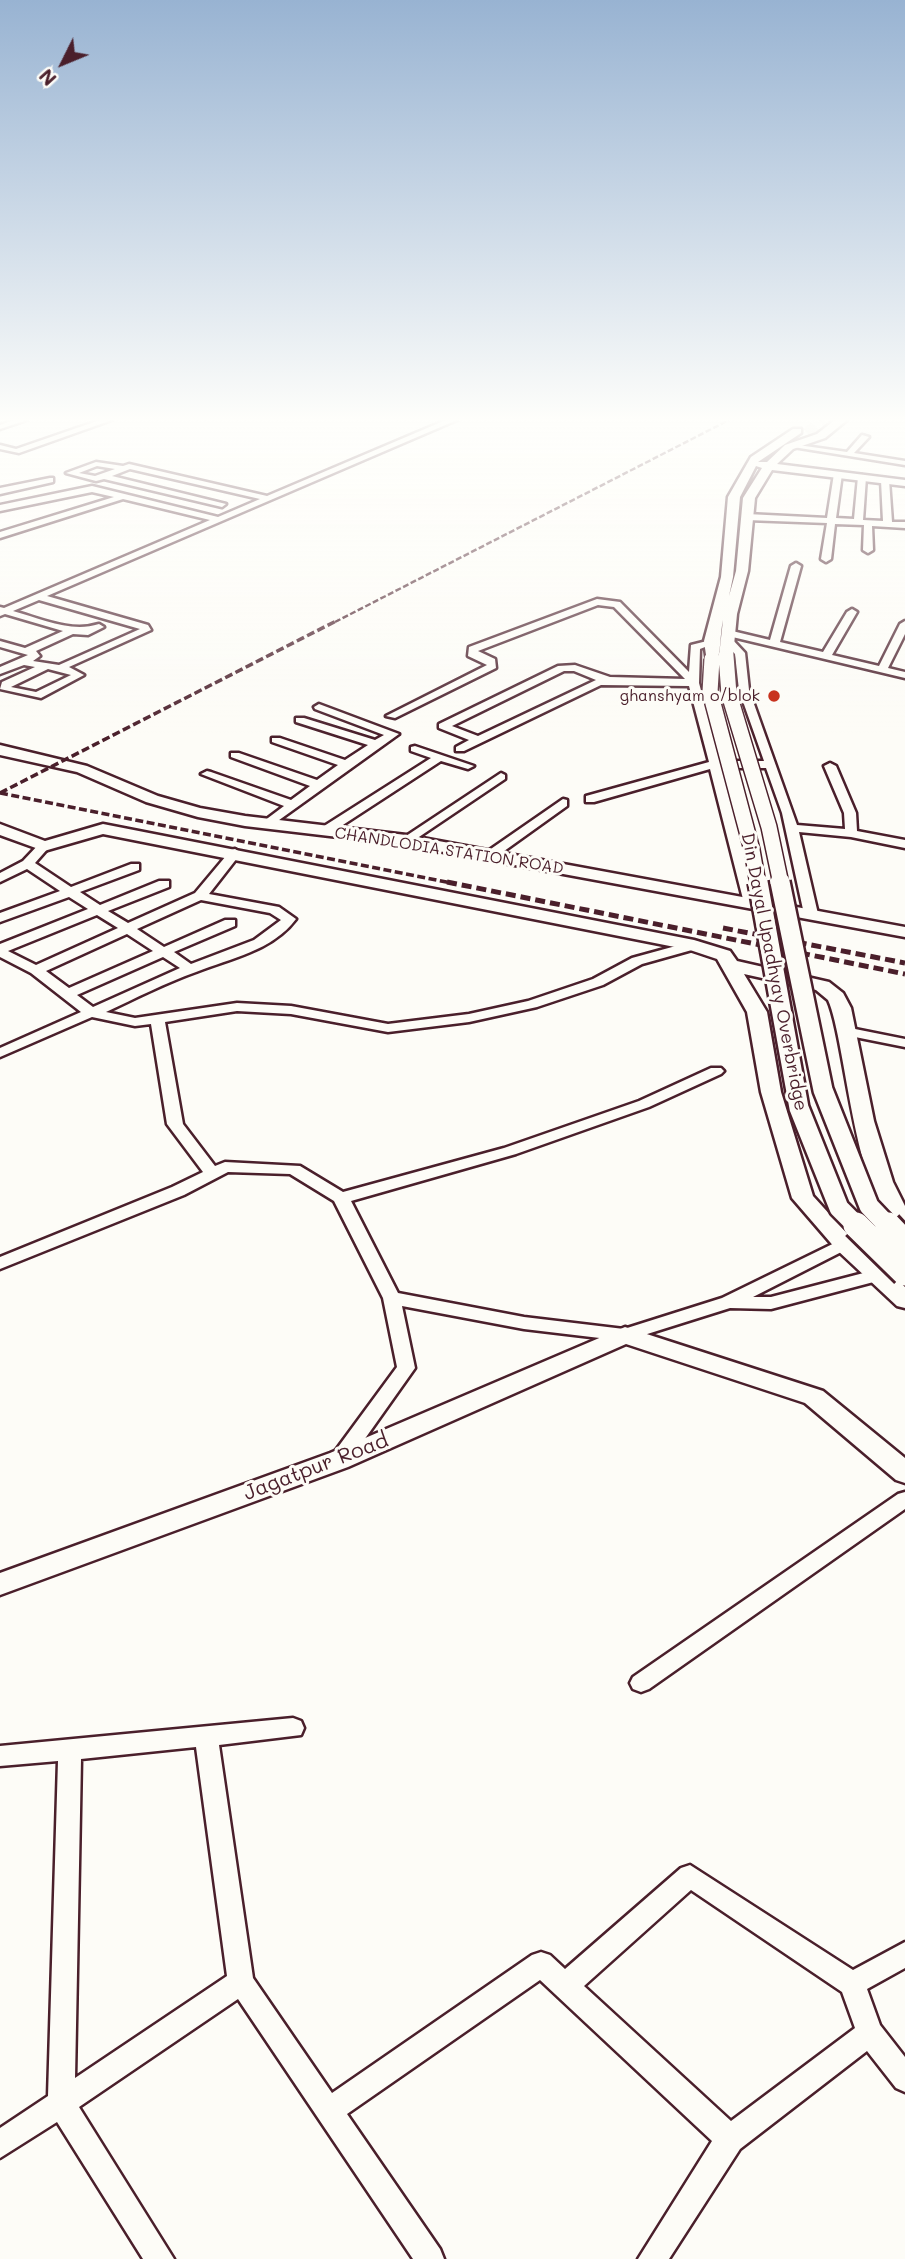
<!DOCTYPE html>
<html>
<head>
<meta charset="utf-8">
<style>
  body { margin:0 }
  #map { position:relative; width:905px; height:2259px; overflow:hidden; background:#fdfcf7; font-family:Mali,sans-serif }
  canvas { display:block }
  .north { position:absolute; left:28px; top:28px; width:70px; height:70px; -webkit-text-stroke:5px #fdfcf7; paint-order:stroke; rotate:227deg; font-size:19px; font-weight:700; line-height:28px; text-align:center; color:#4a1f2b }
  .north::after { content:''; display:block; margin:auto; width:24px; height:32px; background:#4a1f2b; clip-path:polygon(50% 0,100% 100%,50% 72%,0 100%) }
</style>
</head>
<body>
<div id="map">
<canvas width="905" height="2259"></canvas>
<div class="north">N</div>
</div>
<script>
const ctx = document.querySelector('canvas').getContext('2d');
ctx.lineJoin = 'round';
function stroke(path, color, width, dash) { ctx.strokeStyle = color; ctx.lineWidth = width; ctx.lineCap = dash ? 'butt' : 'round'; ctx.setLineDash(dash || []); ctx.stroke(path); }
function paint(path, color) { ctx.fillStyle = color; ctx.fill(path, 'evenodd'); }
function drawText(font, color, halo, rows, align = 'center') {
  ctx.font = font + ' Mali,sans-serif'; ctx.lineWidth = 6; ctx.setLineDash([]); ctx.textBaseline = 'middle'; ctx.strokeStyle = halo; ctx.fillStyle = color; for (const [text, x, y, turn = 0] of rows) {
    ctx.save(); ctx.translate(x, y); ctx.rotate((+turn || 0) * Math.PI / 180); ctx.textAlign = isNaN(turn) ? turn : align; if (halo) ctx.strokeText(text, 0, 0); ctx.fillText(text, 0, 0); ctx.restore();
  }
}
const secondaryTunnel = new Path2D(`
  M 807,433 L 823,420`);
const street = new Path2D(`
  M 14,420 L 27,420 L 0,429 L 0,425 Z
  M 100,420 L 112,420 L 19,453 L 0,449 L 0,445 L 16,449 Z
  M 446,420 L 457,420 L 47,596 L 148,625 L 151,630 L 69,667 L 84,675 L 41,698 L 0,689 L 2,682 L 35,667 L 24,665 L 0,674 L 0,667 L 28,655 L 0,647 L 0,641 L 25,648 L 63,631 L 5,614 L 0,616 L 0,607 L 4,608 L 210,520 L 123,499 L 0,538 L 0,532 L 114,497 L 92,492 L 0,511 L 0,505 L 92,486 L 218,517 L 260,499 L 130,469 L 112,476 L 226,504 L 222,507 L 104,479 L 96,481 L 66,473 L 96,462 L 123,466 L 129,464 L 267,496 ZM 97,466 L 115,469 L 95,476 L 79,473 ZM 39,600 L 140,629 L 59,665 L 33,661 L 40,656 L 36,651 L 73,634 L 88,635 L 104,627 L 99,624 C 71,633 42,619 13,611 ZM 48,669 L 71,675 L 36,692 L 11,687 Z
  M 862,435 L 869,437 L 854,453 L 905,461 L 905,465 L 787,446 L 791,444 L 847,452 Z
  M 838,472 L 842,474 L 836,518 L 854,519 L 858,477 L 862,475 L 866,477 L 863,520 L 883,521 L 881,480 L 885,478 L 889,480 L 892,522 L 905,522 L 905,528 L 872,526 L 873,550 L 868,553 L 863,550 L 864,525 L 835,524 L 831,559 L 826,562 L 821,559 L 827,523 L 747,520 L 743,517 L 747,514 L 827,518 L 834,474 Z
  M 50,478 L 53,478 L 53,482 L 0,494 L 0,488 Z
  M 796,563 L 801,566 L 780,642 L 823,652 L 847,612 L 852,609 L 857,612 L 832,655 L 879,666 L 900,624 L 905,621 L 905,634 L 888,668 L 905,672 L 905,678 L 724,635 L 724,631 L 728,630 L 770,640 L 791,566 Z
  M 597,599 L 620,602 L 689,672 L 691,645 L 715,639 L 715,643 L 700,649 L 699,683 L 720,761 L 764,761 L 739,690 L 735,654 L 722,640 L 731,638 L 745,653 L 749,690 L 797,825 L 845,829 L 844,813 L 824,766 L 830,763 L 836,766 L 856,813 L 857,831 L 905,840 L 905,848 L 851,837 L 799,832 L 818,914 L 811,918 L 804,914 L 782,813 L 766,768 L 722,768 L 758,903 L 751,907 L 744,903 L 710,769 L 594,802 L 586,802 L 586,796 L 709,762 L 689,686 L 601,685 L 464,751 L 456,751 L 456,747 L 469,740 L 439,728 L 439,724 L 558,666 L 575,665 L 610,677 L 685,679 L 614,607 L 598,605 L 478,651 L 495,659 L 496,668 L 395,718 L 386,716 L 487,665 L 468,656 L 469,647 ZM 564,671 L 574,671 L 596,680 L 478,736 L 452,726 Z
  M 319,704 L 399,734 L 268,828 L 264,827 L 264,821 L 284,806 L 201,774 L 207,771 L 211,772 L 291,800 L 310,786 L 231,757 L 231,753 L 239,753 L 317,780 L 338,765 L 272,742 L 272,738 L 280,738 L 345,760 L 368,745 L 296,722 L 296,718 L 304,718 L 375,740 L 384,735 L 315,709 L 314,707 Z
  M 415,746 L 474,766 L 468,769 L 441,761 L 329,834 L 321,834 L 321,828 L 431,758 L 411,751 L 411,747 Z
  M 501,773 L 505,775 L 505,779 L 410,843 L 406,844 L 400,840 Z
  M 563,799 L 567,800 L 567,806 L 493,859 L 485,859 L 485,853 Z
  M 44,842 L 50,846 L 35,863 L 71,887 L 131,864 L 139,864 L 139,870 L 80,892 L 100,905 L 159,881 L 169,881 L 169,887 L 108,911 L 128,923 L 195,893 L 231,850 L 235,849 L 241,853 L 209,894 L 279,907 L 296,919 C 272,951 231,958 196,972 C 165,983 136,998 106,1012 L 135,1018 L 237,1003 L 291,1006 L 388,1024 L 469,1014 L 528,1001 L 593,979 L 632,958 L 694,941 L 699,942 L 701,945 L 699,948 L 642,964 L 603,985 L 537,1007 L 469,1022 L 388,1032 L 291,1014 L 237,1011 L 165,1022 L 183,1124 L 215,1166 L 225,1162 L 300,1166 L 343,1192 L 504,1148 L 639,1101 L 711,1068 L 721,1068 L 724,1071 L 721,1074 L 649,1107 L 516,1154 L 351,1201 L 398,1293 L 524,1317 L 624,1329 L 722,1298 L 853,1234 L 859,1235 L 862,1239 L 859,1243 L 753,1297 L 771,1297 L 879,1269 L 888,1275 L 885,1279 L 771,1309 L 730,1308 L 625,1341 L 524,1329 L 402,1306 L 415,1368 L 347,1464 L 340,1466 L 333,1464 L 330,1459 L 333,1454 L 397,1367 L 383,1298 L 334,1201 L 290,1174 L 228,1172 L 184,1195 L 0,1269 L 0,1257 L 172,1187 L 203,1172 L 167,1124 L 151,1024 L 135,1026 L 92,1017 L 0,1057 L 0,1048 L 81,1012 L 31,973 L 0,957 L 0,944 L 88,909 L 69,897 L 0,922 L 0,913 L 60,891 L 27,869 L 0,882 L 0,873 L 23,861 L 40,843 ZM 201,900 L 270,913 L 281,920 L 254,940 L 191,964 L 174,952 L 235,926 L 235,920 L 225,920 L 164,947 L 137,929 ZM 97,915 L 118,928 L 36,965 L 8,951 ZM 127,934 L 153,951 L 69,988 L 46,971 ZM 163,957 L 180,968 L 93,1007 L 77,995 Z
  M 845,1027 L 905,1039 L 905,1047 L 840,1034 L 838,1031 L 840,1028 Z
  M 905,1492 L 905,1509 L 649,1689 L 641,1692 L 633,1689 L 630,1683 L 633,1677 L 898,1494 Z
  M 293,1718 L 301,1721 L 304,1728 L 301,1735 L 219,1745 L 253,1978 L 332,2093 L 532,1955 L 541,1952 L 550,1955 L 565,1969 L 681,1868 L 690,1865 L 853,1970 L 905,1942 L 905,1968 L 867,1989 L 880,2025 L 905,2057 L 905,2092 L 896,2088 L 867,2051 L 740,2149 L 669,2259 L 638,2259 L 712,2141 L 540,1980 L 347,2114 L 440,2249 L 444,2259 L 413,2259 L 238,1999 L 79,2107 L 174,2259 L 143,2259 L 57,2122 L 0,2158 L 0,2128 L 48,2096 L 58,1761 L 0,1766 L 0,1746 ZM 196,1747 L 227,1976 L 75,2078 L 81,1759 ZM 691,1890 L 842,1992 L 855,2028 L 731,2121 L 584,1986 Z`);
const secondary = new Path2D(`
  M 835,420 L 847,420 L 825,438 L 793,449 L 777,464 L 905,480 L 905,486 L 772,470 L 755,498 L 748,571 L 737,614 L 733,656 L 726,660 L 719,656 L 723,620 C 720,634 721,650 717,662 L 707,662 L 704,641 L 721,577 L 728,497 L 751,457 L 793,429 L 801,429 L 801,433 L 758,462 L 767,462 L 785,445 L 817,434 ZM 756,466 L 762,468 L 743,498 L 736,571 L 729,596 L 733,577 L 740,497 Z
  M 0,745 L 87,766 L 158,796 L 200,808 L 245,816 L 406,835 L 905,927 L 905,937 L 406,845 L 245,826 L 198,817 L 146,802 L 77,772 L 0,755 Z
  M 0,824 L 45,841 L 103,824 L 694,940 L 730,951 L 737,961 L 829,982 L 843,993 L 851,1008 L 874,1121 L 893,1182 L 905,1206 L 905,1229 C 855,1216 847,1042 828,1000 L 816,990 L 744,974 L 767,1012 L 781,1092 L 813,1196 L 852,1239 L 905,1287 L 905,1308 L 897,1306 L 836,1249 L 792,1198 L 761,1092 L 747,1012 L 717,959 L 690,950 L 103,834 L 44,851 L 0,835 Z
  M 625,1327 L 823,1391 L 905,1458 L 905,1483 L 896,1480 L 805,1403 L 626,1344 L 348,1467 L 0,1595 L 0,1573 L 330,1453 Z`);
const railFar2 = new Path2D(`
  M 335,622 L 729,420`);
const railFar1 = new Path2D(`
  M 0,793 L 456,884
  M 0,793 L 338,620`);
const rail = new Path2D(`
  M 447,882 L 905,974
  M 723,928 L 905,963`);
const secondaryBridgeFar2 = new Path2D(`
  M 726,656 L 729,694 L 769,827 L 781,884
  M 712,659 L 710,692 L 752,850 L 758,884`);
const secondaryBridgeFar1 = new Path2D(`
  M 758,882 L 799,1108 L 839,1208 L 858,1227
  M 780,882 L 823,1090 L 869,1206 L 889,1227`);
const secondaryBridge = new Path2D(`
  M 856,1225 L 905,1273
  M 888,1225 L 905,1243`);
const markers = [
  [774,696,7,"#c8321e"]
];
const farPoinames = [
  ["ghanshyam o/blok",760,696]
];
const farStreetnames = [
  ["CHANDLODIA STATION ROAD",449,851,9]
];
const streetNames = [
  ["Din Dayal Upadhyay Overbridge",774,972,79]
];
const nearStreetnames = [
  ["Jagatpur Road",316,1467,-21]
];
stroke(secondaryTunnel, '#d9d0ce', 11, [11, 6]);
stroke(street, '#4a1f2b', 5);
stroke(secondary, '#4a1f2b', 5);
paint(street, '#fdfcf7');
paint(secondary, '#fdfcf7');
stroke(railFar2, '#4a1f2b', 2.5, [6, 2.5]);
stroke(railFar1, '#4a1f2b', 3.5, [8, 3.5]);
stroke(rail, '#4a1f2b', 5, [10, 5]);
stroke(secondaryBridgeFar2, '#4a1f2b', 18, []);
stroke(secondaryBridgeFar1, '#4a1f2b', 24, []);
stroke(secondaryBridge, '#4a1f2b', 31, []);
stroke(secondaryBridgeFar2, '#fdfcf7', 15);
stroke(secondaryBridgeFar1, '#fdfcf7', 19);
stroke(secondaryBridge, '#fdfcf7', 25);
const sky = ctx.createLinearGradient(0, 0, 0, 736);
sky.addColorStop(0, '#98b3d2');
sky.addColorStop(0.57, '#fefefb');
sky.addColorStop(1, '#fefefb00');
ctx.fillStyle = sky;
ctx.fillRect(0, 0, 905, 736);
for (const [x, y, r, color] of markers) { const dot = new Path2D(); dot.arc(x, y, r, 0, 2 * Math.PI); ctx.fillStyle = color; ctx.fill(dot); stroke(dot, '#fdfcf7', 2.5); }
drawText('16px', '#4a1f2b', '#fdfcf7', farPoinames, 'right');
drawText('16px', '#4a1f2b', '#fdfcf7', farStreetnames);
drawText('18px', '#4a1f2b', '#fdfcf7', streetNames);
drawText('21px', '#4a1f2b', '#fdfcf7', nearStreetnames);
</script>
</body>
</html>
